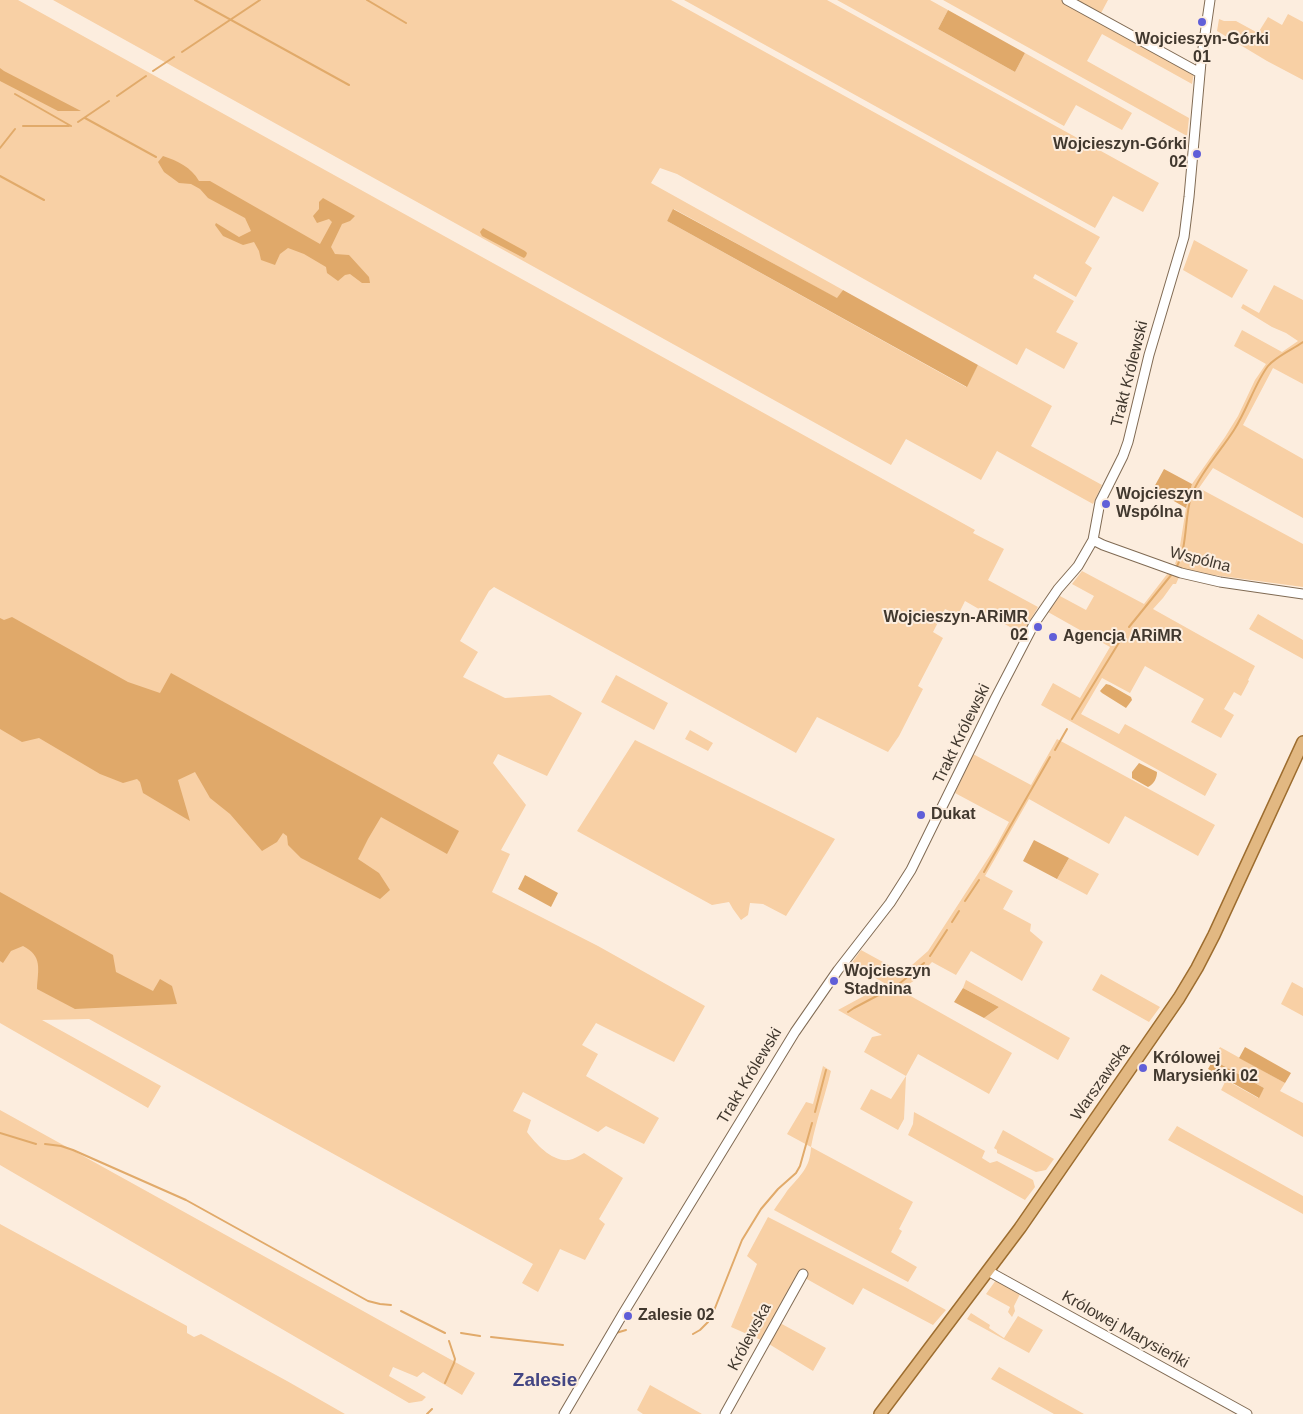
<!DOCTYPE html>
<html>
<head>
<meta charset="utf-8">
<style>
  body { margin:0 }
  canvas { display:block; background:#fcedde }
</style>
</head>
<body>
<canvas width="1303" height="1414"></canvas>
<script>
const ctx = document.querySelector('canvas').getContext('2d');
ctx.lineJoin = 'round';
function paint(path, color) { ctx.fillStyle = color; ctx.fill(path, 'evenodd'); }
function stroke(path, color, width, dash) { ctx.strokeStyle = color; ctx.lineWidth = width; ctx.lineCap = dash ? 'butt' : 'round'; ctx.setLineDash(dash || []); ctx.stroke(path); }
function drawText(font, color, halo, rows, align = 'center') {
  ctx.font = font + ' Helvetica,sans-serif'; ctx.lineWidth = 4; ctx.setLineDash([]); ctx.textBaseline = 'middle'; ctx.strokeStyle = halo; ctx.fillStyle = color; for (const [text, x, y, turn = 0] of rows) {
    ctx.save(); ctx.translate(x, y); ctx.rotate((+turn || 0) * Math.PI / 180); ctx.textAlign = isNaN(turn) ? turn : align; if (halo) ctx.strokeText(text, 0, 0); ctx.fillText(text, 0, 0); ctx.restore();
  }
}
const green = new Path2D(`
  M 0,0 L 18,0 L 975,530 L 973,533 L 1004,549 L 988,580 L 1038,607 L 1022,634 L 965,601 L 958,615 L 945,609 L 933,632 L 943,638 L 918,686 L 923,689 L 899,736 L 888,752 L 817,717 L 796,753 L 494,587 L 489,591 L 460,641 L 478,652 L 463,677 L 505,698 L 550,695 L 582,713 L 547,776 L 498,754 L 493,763 L 526,805 L 501,850 L 510,854 L 492,892 L 598,946 L 705,1006 L 674,1062 L 596,1023 L 582,1045 L 598,1054 L 586,1076 L 659,1118 L 644,1144 L 606,1126 L 598,1132 L 523,1092 L 513,1111 L 531,1120 L 527,1132 C 536,1144 552,1162 569,1160 C 574,1159 579,1156 584,1153 L 623,1178 L 599,1219 L 605,1224 L 585,1260 L 560,1249 L 538,1292 L 522,1283 L 533,1264 L 89,1019 L 42,1020 L 161,1086 L 148,1108 L 0,1023 Z
  M 53,0 L 671,0 L 1100,237 L 1085,263 L 1092,268 L 1076,297 L 1035,274 L 1033,278 L 1074,301 L 1056,332 L 1078,343 L 1064,369 L 1026,348 L 1017,365 L 677,174 L 660,168 L 651,183 L 843,290 L 838,299 L 674,209 L 667,221 L 966,387 L 978,365 L 1052,406 L 1031,446 L 1102,485 L 1093,504 L 997,451 L 981,480 L 906,439 L 891,465 Z
  M 684,0 L 827,0 L 1159,183 L 1143,212 L 1113,196 L 1095,228 Z
  M 837,0 L 930,0 L 948,10 L 938,29 L 1015,72 L 1025,53 L 1132,113 L 1122,130 L 1076,105 L 1064,126 Z
  M 943,0 L 1108,0 L 1100,15 L 1195,67 L 1192,84 L 1102,34 L 1087,61 L 1189,118 L 1187,136 Z
  M 1288,14 L 1303,22 L 1303,80 L 1267,61 L 1217,31 L 1219,19 L 1224,21 L 1236,21 L 1258,33 L 1268,17 L 1282,25 Z
  M 1194,240 L 1248,270 L 1232,298 L 1183,270 Z
  M 1274,285 L 1303,300 L 1303,384 L 1273,368 L 1243,425 L 1303,459 L 1303,518 L 1213,468 L 1199,488 L 1303,544 L 1303,587 L 1206,574 L 1182,569 L 1175,564 L 1179,552 L 1186,508 L 1192,484 L 1225,437 L 1238,416 L 1255,380 L 1266,364 L 1234,346 L 1242,330 L 1282,352 L 1298,341 L 1286,333 L 1272,327 L 1241,308 L 1243,304 L 1259,313 Z
  M 1082,571 L 1144,604 L 1168,573 L 1179,577 L 1176,584 L 1173,584 L 1163,598 L 1153,609 L 1255,666 L 1248,680 L 1249,681 L 1241,696 L 1234,692 L 1224,709 L 1234,715 L 1221,738 L 1191,722 L 1204,699 L 1145,666 L 1130,693 L 1102,678 L 1081,714 L 1119,734 L 1125,724 L 1217,774 L 1205,796 L 1041,705 L 1053,683 L 1080,698 L 1110,647 L 1048,612 L 1060,596 L 1086,610 L 1094,596 L 1072,584 Z
  M 1258,614 L 1303,640 L 1303,659 L 1249,629 Z
  M 616,675 L 668,703 L 654,730 L 601,702 Z
  M 690,730 L 713,743 L 708,751 L 685,739 Z
  M 1057,739 L 1215,825 L 1198,856 L 1125,816 L 1109,844 L 1029,799 L 985,876 L 1013,891 L 1003,909 L 1031,924 L 1030,931 L 1043,942 L 1022,981 L 971,951 L 956,975 L 932,962 L 915,980 L 900,990 L 1012,1053 L 989,1094 L 918,1054 L 906,1076 L 904,1119 L 898,1130 L 860,1109 L 871,1089 L 891,1099 L 906,1076 L 864,1052 L 872,1037 L 882,1035 L 838,1010 L 886,984 L 851,964 L 861,950 L 903,973 L 928,951 L 996,846 L 1009,822 L 955,793 L 973,754 L 1031,785 Z
  M 635,740 L 835,839 L 786,916 L 763,904 L 750,903 L 748,915 L 741,920 L 733,909 L 729,902 L 712,905 L 577,831 Z
  M 1069,858 L 1099,874 L 1087,895 L 1057,879 Z
  M 1101,974 L 1160,1007 L 1149,1022 L 1092,990 Z
  M 966,980 L 1070,1038 L 1058,1060 L 984,1018 L 999,1007 L 963,988 Z
  M 1292,982 L 1303,988 L 1303,1016 L 1281,1004 Z
  M 1220,1047 L 1285,1083 L 1280,1091 L 1303,1103 L 1303,1137 L 1221,1090 L 1226,1080 L 1258,1098 L 1264,1088 L 1213,1060 Z
  M 823,1066 L 831,1071 C 825,1096 816,1121 811,1147 L 913,1202 L 899,1229 L 902,1231 L 891,1252 L 917,1267 L 908,1282 L 774,1210 C 778,1204 783,1197 787,1191 C 800,1175 810,1169 811,1147 L 787,1134 L 806,1102 L 813,1104 Z
  M 0,1110 L 475,1373 L 462,1395 L 423,1372 L 417,1377 L 393,1367 L 389,1376 L 426,1397 L 422,1401 L 409,1403 L 0,1165 Z
  M 914,1112 L 985,1151 L 982,1158 L 990,1163 L 997,1161 L 1033,1180 L 1035,1187 L 1025,1200 L 908,1135 L 913,1124 Z
  M 1177,1126 L 1303,1196 L 1303,1214 L 1168,1140 Z
  M 1003,1130 L 1054,1159 L 1046,1170 L 1036,1172 L 997,1153 L 997,1150 L 994,1148 Z
  M 768,1217 L 905,1287 L 946,1310 L 933,1325 L 863,1288 L 853,1305 L 805,1278 L 770,1325 L 761,1340 L 731,1327 L 757,1264 L 747,1256 Z
  M 0,1224 L 187,1326 L 187,1333 L 194,1337 L 201,1334 L 287,1381 L 345,1414 L 0,1414 Z
  M 996,1280 L 1020,1294 L 1014,1306 L 1015,1311 L 1012,1317 L 1008,1312 L 1010,1307 L 986,1294 Z
  M 971,1313 L 990,1325 L 989,1328 L 1004,1338 L 1018,1316 L 1043,1330 L 1029,1353 L 967,1319 Z
  M 780,1323 L 826,1348 L 813,1371 L 769,1344 Z
  M 999,1367 L 1084,1414 L 1054,1414 L 991,1379 Z
  M 650,1385 L 702,1414 L 643,1414 L 637,1410 Z`);
const forest = new Path2D(`
  M 948,10 L 1025,53 L 1015,72 L 938,29 Z
  M 0,68 L 4,71 L 81,111 L 58,111 L 0,81 Z
  M 163,156 C 178,161 191,167 199,181 L 210,181 L 320,244 L 332,222 L 329,219 L 317,223 L 313,216 L 319,209 L 319,202 L 323,198 L 355,216 L 350,221 L 342,224 L 331,247 L 335,254 L 349,255 L 369,277 L 370,283 L 362,283 L 350,274 L 345,275 L 338,281 L 327,273 L 326,267 L 304,254 L 288,248 L 280,254 L 275,265 L 261,260 L 259,251 L 254,242 L 243,245 L 223,236 L 215,225 L 216,223 L 239,237 L 251,231 L 245,218 L 208,198 L 200,189 L 191,184 L 179,183 L 164,172 L 158,162 Z
  M 673,209 L 837,298 L 843,290 L 978,365 L 967,387 L 667,221 Z
  M 1164,469 L 1192,484 L 1186,508 L 1153,489 Z
  M 12,617 L 128,682 L 160,693 L 171,673 L 459,831 L 447,854 L 381,817 L 368,839 L 358,859 L 379,873 L 390,890 L 380,899 L 301,858 L 288,845 L 287,836 L 283,833 L 277,842 L 262,851 L 230,814 L 210,798 L 195,772 L 178,780 L 190,821 L 143,793 L 140,782 L 137,779 L 123,783 L 100,774 L 39,738 L 22,742 L 0,729 L 0,618 L 4,620 Z
  M 1034,840 L 1069,858 L 1057,879 L 1023,861 Z
  M 0,892 L 113,955 L 116,972 L 153,991 L 160,979 L 172,986 L 177,1004 L 75,1009 L 37,989 C 38,969 43,956 23,946 L 11,951 L 3,963 L 0,961 Z
  M 963,988 L 999,1007 L 984,1018 L 954,1002 Z
  M 1245,1047 L 1291,1073 L 1285,1083 L 1239,1058 Z
  M 1213,1060 L 1264,1088 L 1259,1098 L 1208,1069 Z`);
const water = new Path2D(`
  M 483,228 L 525,251 L 527,253 L 526,256 L 524,258 L 520,256 L 482,236 L 480,232 Z
  M 1106,684 L 1110,685 L 1131,697 L 1132,700 L 1126,708 L 1102,693 L 1100,691 Z
  M 1139,763 L 1157,772 C 1157,778 1154,784 1148,787 L 1132,778 L 1132,772 Z
  M 525,875 L 558,893 L 551,907 L 518,889 Z`);
const stream = new Path2D(`
  M 195,0 L 349,85
  M 367,0 L 406,23
  M 182,52 L 260,0
  M 153,71 L 174,57
  M 15,94 L 71,126
  M 117,96 L 146,76
  M 85,118 L 156,157
  M 78,122 L 109,101
  M 23,126 L 69,126
  M 0,148 L 15,129
  M 0,176 L 44,200
  M 1176,568 C 1188,547 1184,520 1191,497 C 1198,476 1222,449 1234,430 C 1247,410 1255,383 1268,366 C 1275,357 1293,349 1303,342
  M 1129,627 L 1172,574
  M 1072,719 L 1123,636
  M 1055,750 L 1067,729
  M 984,872 L 1050,757
  M 965,901 L 979,880
  M 952,922 L 959,911
  M 930,956 L 947,930
  M 899,984 L 924,963
  M 848,1012 L 854,1008 L 888,990
  M 815,1112 L 826,1070
  M 0,1133 L 36,1144
  M 45,1144 L 61,1146 L 73,1150 L 186,1200 L 368,1301 L 380,1304 L 391,1305
  M 401,1311 L 445,1333
  M 461,1333 L 480,1336
  M 616,1333 L 626,1330
  M 693,1334 L 700,1330 L 708,1322 L 715,1308 L 742,1240 L 761,1209 L 778,1189 L 796,1173 L 800,1166 L 812,1123
  M 491,1337 L 563,1345
  M 445,1383 L 454,1363 L 455,1359 L 449,1341
  M 427,1414 L 432,1409`);
const minor = new Path2D(`
  M 1067,0 L 1200,73
  M 1093,540 L 1103,545 L 1181,573 L 1220,582 L 1303,594
  M 988,1271 L 1247,1414
  M 564,1414 L 624,1312 L 795,1032 L 838,970 L 890,903 L 911,870 L 996,697 L 1034,624 L 1058,589 L 1078,566 L 1093,540 L 1100,502 L 1123,456 L 1128,442 L 1149,355 L 1184,237 L 1189,197 L 1201,62 L 1210,0
  M 725,1414 L 803,1274`);
const major = new Path2D(`
  M 880,1414 L 1020,1228 L 1179,998 L 1197,968 L 1214,935 L 1303,742`);
const markers = [
  [1202,22,5,"#605fd8"],
  [1197,154,5,"#605fd8"],
  [1106,504,5,"#605fd8"],
  [1038,627,5,"#605fd8"],
  [1053,637,5,"#605fd8"],
  [921,815,5,"#605fd8"],
  [834,981,5,"#605fd8"],
  [1143,1068,5,"#605fd8"],
  [628,1316,5,"#605fd8"]
];
const poiNames = [
  ["Wojcieszyn-Górki",1202,40,"center"],
  ["01",1202,58,"center"],
  ["Wojcieszyn-Górki",1187,145,"right"],
  ["02",1187,163,"right"],
  ["Wojcieszyn",1116,495],
  ["Wspólna",1116,513],
  ["Wojcieszyn-ARiMR",1028,618,"right"],
  ["02",1028,636,"right"],
  ["Agencja ARiMR",1063,637],
  ["Dukat",931,815],
  ["Wojcieszyn",844,972],
  ["Stadnina",844,990],
  ["Królowej",1153,1059],
  ["Marysieńki 02",1153,1077],
  ["Zalesie 02",638,1316]
];
const streetNames = [
  ["Trakt Królewski",1130,374,-76],
  ["Wspólna",1200,560,14],
  ["Trakt Królewski",962,734,-64],
  ["Trakt Królewski",750,1076,-59],
  ["Warszawska",1101,1082,-55],
  ["Królowej Marysieńki",1125,1330,29],
  ["Królewska",750,1337,-62]
];
const quarterNames = [
  ["Zalesie",545,1381]
];
paint(green, '#f8d0a5');
paint(forest, '#e0a96a');
paint(water, '#e1aa6a');
stroke(stream, '#e1aa6a', 2);
stroke(minor, '#806b54', 11);
stroke(major, '#9d6d2f', 14);
stroke(minor, '#fff', 9);
stroke(major, '#e2b882', 11);
for (const [x, y, r, color] of markers) { const dot = new Path2D(); dot.arc(x, y, r, 0, 2 * Math.PI); ctx.fillStyle = color; ctx.fill(dot); stroke(dot, '#fcedde', 2); }
drawText('bold 16px', '#41382e', '#fcedde', poiNames, 'left');
drawText('16px', '#41382e', '#fcedde', streetNames);
drawText('bold 19px', '#434683', '#fcedde', quarterNames);
</script>
</body>
</html>
